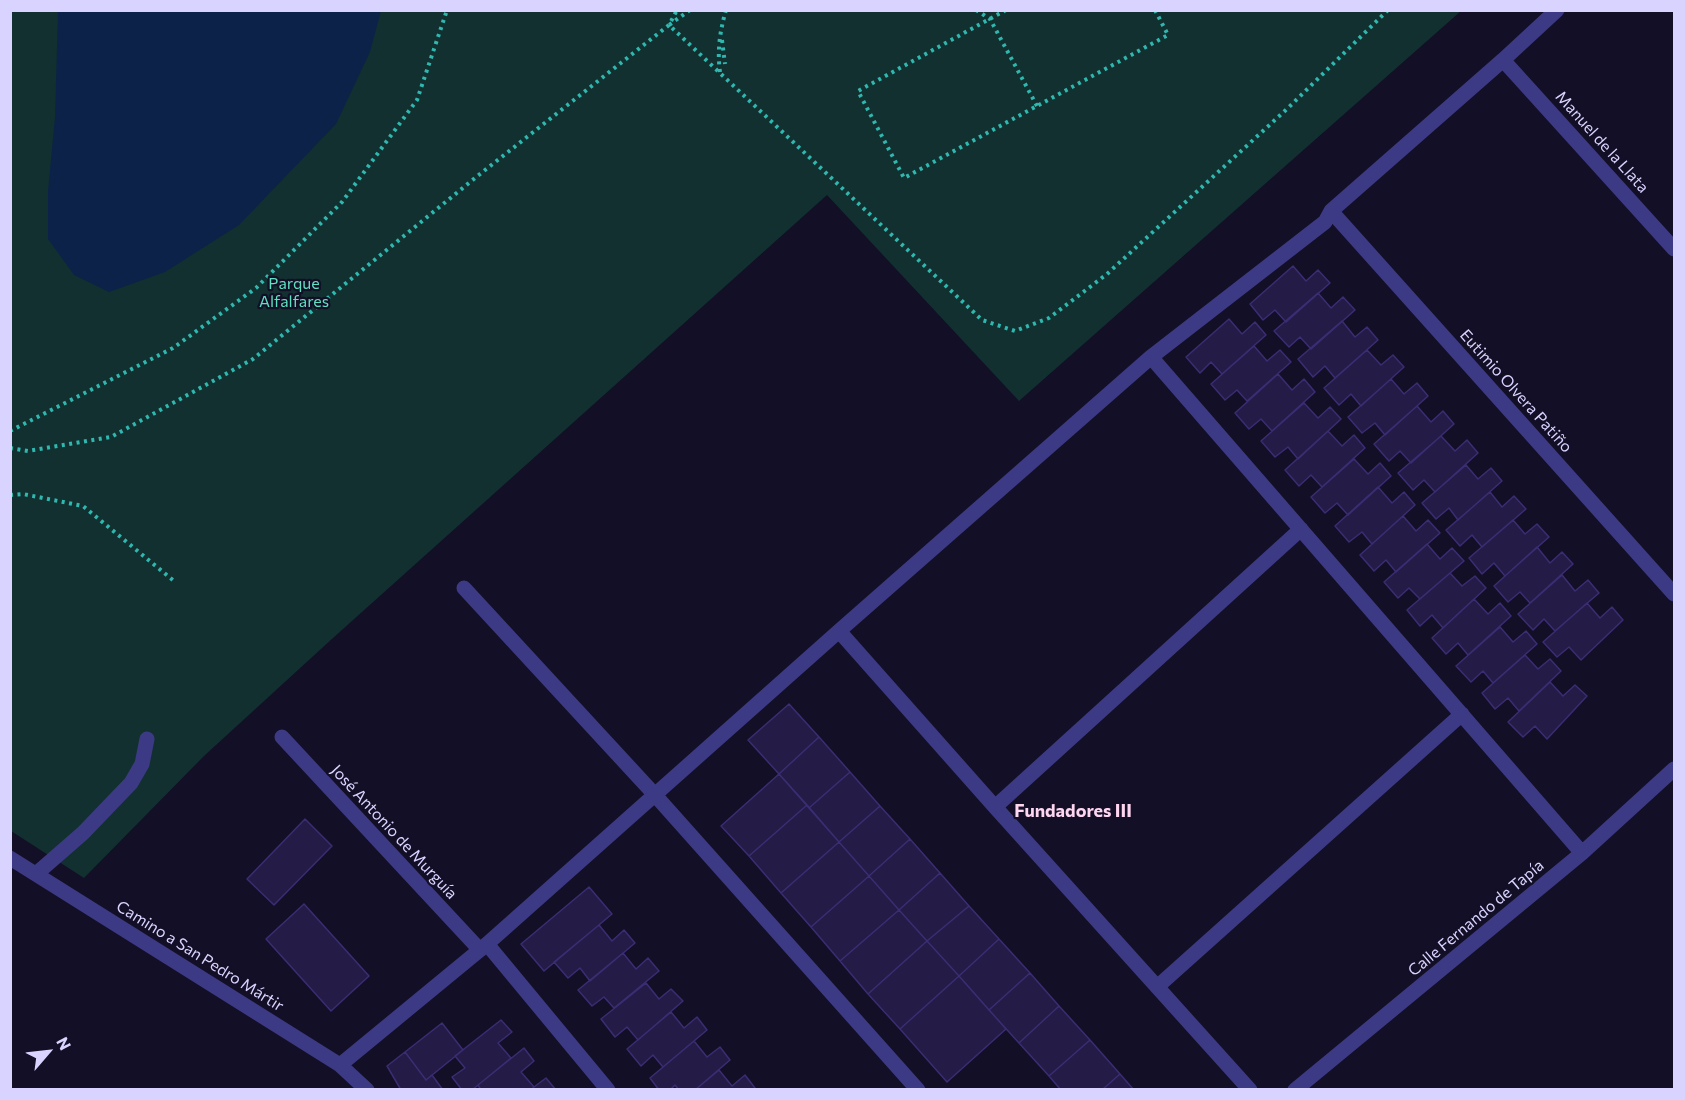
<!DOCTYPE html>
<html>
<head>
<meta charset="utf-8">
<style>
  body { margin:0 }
  #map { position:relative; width:1685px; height:1100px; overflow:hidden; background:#130f26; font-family:Commissioner,sans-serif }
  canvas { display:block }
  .frame { position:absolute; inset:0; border:12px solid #d9d4ff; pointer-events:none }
  .north { position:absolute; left:18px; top:1022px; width:60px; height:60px; -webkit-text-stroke:4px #130f26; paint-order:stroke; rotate:62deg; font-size:16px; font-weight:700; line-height:24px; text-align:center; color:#d9d4ff }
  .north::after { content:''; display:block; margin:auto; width:21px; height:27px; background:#d9d4ff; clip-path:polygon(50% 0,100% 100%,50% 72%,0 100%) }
</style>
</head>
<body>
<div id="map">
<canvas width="1685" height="1100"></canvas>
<div class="frame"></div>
<div class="north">N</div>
</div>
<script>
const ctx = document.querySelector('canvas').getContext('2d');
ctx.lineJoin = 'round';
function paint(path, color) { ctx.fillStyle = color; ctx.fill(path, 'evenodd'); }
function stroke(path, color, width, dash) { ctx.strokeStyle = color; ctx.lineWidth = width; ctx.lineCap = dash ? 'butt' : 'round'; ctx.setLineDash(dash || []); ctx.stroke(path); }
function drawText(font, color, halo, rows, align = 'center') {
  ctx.font = font + ' Commissioner,sans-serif'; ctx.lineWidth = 4.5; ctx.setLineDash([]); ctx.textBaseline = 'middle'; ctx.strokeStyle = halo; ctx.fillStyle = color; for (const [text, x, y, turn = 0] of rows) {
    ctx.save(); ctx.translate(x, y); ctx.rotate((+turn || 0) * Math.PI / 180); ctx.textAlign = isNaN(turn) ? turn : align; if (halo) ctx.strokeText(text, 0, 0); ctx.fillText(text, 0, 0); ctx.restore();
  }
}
const green = new Path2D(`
  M 10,11 L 1461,11 L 1019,401 L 827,195 L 333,638 L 204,756 L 84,878 L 11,831 Z`);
const water = new Path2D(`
  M 58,11 L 58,10 L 381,11 L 370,52 L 336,124 L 239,225 L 165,272 L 109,292 L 74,275 L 48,239 L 48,191 L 55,117 Z`);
const building = new Path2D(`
  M 1293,266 L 1306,281 L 1318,270 L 1330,283 L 1286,322 L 1275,310 L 1263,320 L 1250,304 Z
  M 1318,293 L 1331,308 L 1343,297 L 1355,310 L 1311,349 L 1300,337 L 1289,347 L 1274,331 Z
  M 1229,319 L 1242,334 L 1255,322 L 1266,335 L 1222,374 L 1211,362 L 1200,373 L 1186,357 Z
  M 1342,321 L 1355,337 L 1367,327 L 1378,340 L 1335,378 L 1325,366 L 1313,377 L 1298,359 Z
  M 1254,346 L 1267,361 L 1280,350 L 1291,362 L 1247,401 L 1237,390 L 1225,400 L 1211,384 Z
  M 1367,350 L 1381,365 L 1393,355 L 1404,367 L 1361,406 L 1351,394 L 1339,405 L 1324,388 Z
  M 1278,374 L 1292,390 L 1304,379 L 1315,392 L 1272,431 L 1261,419 L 1249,429 L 1235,413 Z
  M 1391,379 L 1404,394 L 1417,383 L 1428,396 L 1385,435 L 1375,423 L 1362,433 L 1348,417 Z
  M 1304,403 L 1318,418 L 1330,407 L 1341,419 L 1298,459 L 1288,447 L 1275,457 L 1261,441 Z
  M 1417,406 L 1431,422 L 1443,411 L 1454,424 L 1411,463 L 1400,451 L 1389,461 L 1374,444 Z
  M 1328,431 L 1342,446 L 1354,435 L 1365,448 L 1322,487 L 1311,475 L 1299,486 L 1285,470 Z
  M 1441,436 L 1455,451 L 1467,440 L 1478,453 L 1435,492 L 1424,480 L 1413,490 L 1398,473 Z
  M 1354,459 L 1368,474 L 1380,463 L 1391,476 L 1348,515 L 1337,503 L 1325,513 L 1311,497 Z
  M 1466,465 L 1478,479 L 1491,468 L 1502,481 L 1458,520 L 1449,508 L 1436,519 L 1422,503 Z
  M 1378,487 L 1392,503 L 1404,492 L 1415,505 L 1372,544 L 1362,532 L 1349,542 L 1335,526 Z
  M 1490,492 L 1502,507 L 1514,496 L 1526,509 L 1482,547 L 1472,535 L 1460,546 L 1446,530 Z
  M 1403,516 L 1416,531 L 1428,520 L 1440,533 L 1396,572 L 1386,560 L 1374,571 L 1360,555 Z
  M 1513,520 L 1525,534 L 1537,524 L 1549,537 L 1505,576 L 1494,563 L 1482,574 L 1469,558 Z
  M 1427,544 L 1440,559 L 1452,548 L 1464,561 L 1420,599 L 1409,588 L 1398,598 L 1384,582 Z
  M 1537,547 L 1550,563 L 1562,552 L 1573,564 L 1530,603 L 1520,592 L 1508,602 L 1494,586 Z
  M 1450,573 L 1462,586 L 1475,576 L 1486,588 L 1443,628 L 1432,615 L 1420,626 L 1407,610 Z
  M 1562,575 L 1575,591 L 1588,580 L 1599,593 L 1555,631 L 1544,619 L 1533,630 L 1518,614 Z
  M 1474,599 L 1488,614 L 1500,603 L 1511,616 L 1468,655 L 1458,643 L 1446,654 L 1432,638 Z
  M 1587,603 L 1600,618 L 1612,607 L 1623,620 L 1581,660 L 1569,647 L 1557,657 L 1543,642 Z
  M 1500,627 L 1513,642 L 1526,631 L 1537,644 L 1493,683 L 1483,671 L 1471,682 L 1456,666 Z
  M 1525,655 L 1538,669 L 1550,659 L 1561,671 L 1519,711 L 1508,698 L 1495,709 L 1482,693 Z
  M 1550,682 L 1563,696 L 1575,685 L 1587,696 L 1547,739 L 1535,726 L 1523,737 L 1508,722 Z
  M 789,704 L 819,737 L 779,774 L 748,740 Z
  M 819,737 L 850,772 L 809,808 L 779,774 Z
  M 850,772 L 880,806 L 839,842 L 809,808 Z
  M 779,774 L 807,805 L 749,856 L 721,826 Z
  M 807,805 L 839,842 L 781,893 L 749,856 Z
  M 880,806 L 910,839 L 869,876 L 839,842 Z
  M 305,819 L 332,846 L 274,905 L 247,879 Z
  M 910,839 L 940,873 L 899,910 L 869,876 Z
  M 839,842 L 869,876 L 811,927 L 781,893 Z
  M 940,873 L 969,906 L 927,941 L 899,910 Z
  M 869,876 L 899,910 L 840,961 L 811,927 Z
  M 589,887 L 612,914 L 544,971 L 521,944 Z
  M 304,904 L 369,976 L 331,1011 L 266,939 Z
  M 969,906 L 999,939 L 959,976 L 927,941 Z
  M 899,910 L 927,941 L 868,994 L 840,961 Z
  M 599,925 L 612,941 L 624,930 L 635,943 L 590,981 L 580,968 L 568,978 L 554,962 Z
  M 999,939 L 1030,973 L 989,1010 L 959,976 Z
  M 927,941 L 959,976 L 900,1029 L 868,994 Z
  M 623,953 L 636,969 L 648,958 L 659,971 L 614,1008 L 604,997 L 592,1006 L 578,990 Z
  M 1030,973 L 1059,1006 L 1019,1043 L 989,1010 Z
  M 959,976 L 1006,1029 L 947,1082 L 900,1029 Z
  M 646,983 L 659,999 L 671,989 L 683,1001 L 638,1040 L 627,1027 L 615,1037 L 601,1019 Z
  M 1059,1006 L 1090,1040 L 1049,1076 L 1019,1043 Z
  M 671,1012 L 684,1028 L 697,1017 L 707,1030 L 663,1067 L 653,1055 L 641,1066 L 627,1049 Z
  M 501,1020 L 512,1032 L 498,1043 L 511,1058 L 472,1090 L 462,1090 L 452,1077 L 465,1068 L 455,1056 Z
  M 442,1023 L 463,1050 L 426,1080 L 405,1052 Z
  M 1090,1040 L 1120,1074 L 1102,1090 L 1061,1090 L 1049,1076 Z
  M 694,1041 L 707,1057 L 720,1047 L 730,1060 L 695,1090 L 679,1090 L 675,1085 L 670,1090 L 659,1090 L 650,1078 Z
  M 524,1048 L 534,1061 L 521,1072 L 534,1087 L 531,1090 L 481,1090 L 478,1085 Z
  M 405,1052 L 426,1080 L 432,1075 L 443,1090 L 401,1090 L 387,1066 Z
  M 719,1070 L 732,1086 L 745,1075 L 755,1088 L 754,1090 L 695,1090 Z
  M 1120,1074 L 1134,1090 L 1102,1090 Z
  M 546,1078 L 556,1090 L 531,1090 L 534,1087 Z`);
const path = new Path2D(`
  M 690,10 L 669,25 L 982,320 L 1015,331 L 1049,318 L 1107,274 L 1288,108 L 1388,10
  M 976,10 L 990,19 L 1037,106
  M 1006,10 L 858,91 L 904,178 L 1168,35 L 1155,10
  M 722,40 L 725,64
  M 720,72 C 717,50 720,31 726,10
  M 10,431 L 173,348 L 256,288 L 342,202 L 417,100 L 447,10
  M 10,448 L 28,451 L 111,437 L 253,359 L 475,178 L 669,25 L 677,10
  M 10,495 L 23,494 L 83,506 L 174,581`);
const minor = new Path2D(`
  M 1503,60 L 1674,249
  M 1331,211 L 1674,594
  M 1151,357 L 1582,853
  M 464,588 L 655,795 L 918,1090
  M 839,631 L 995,807 L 1250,1090
  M 282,737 L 480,950
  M 995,807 L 1301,529
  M 10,858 L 340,1065 L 367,1090
  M 36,874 L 83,833 L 131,783 L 142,764 L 147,739
  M 487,944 L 608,1090
  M 1157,987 L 1462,714
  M 340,1065 L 487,944 L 839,631 L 1151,357 L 1325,222 L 1331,211 L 1503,60 L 1557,10
  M 1295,1090 L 1582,853 L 1674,769`);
const streetNames = [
  ["Manuel de la Llata",1602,142,48],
  ["Eutimio Olvera Patiño",1516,391,48],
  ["José Antonio de Murguía",394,832,47],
  ["Calle Fernando de Tapía",1476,918,-40],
  ["Camino a San Pedro Mártir",200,956,32]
];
const parkNames = [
  ["Parque",294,284],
  ["Alfalfares",294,302]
];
const neighbourhoodNames = [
  ["Fundadores III",1073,811]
];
paint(green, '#12302f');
paint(water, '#0c2248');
paint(building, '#241b47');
stroke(building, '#3b2d73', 1.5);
stroke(path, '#2fb8b0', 4, [3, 4.5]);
stroke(minor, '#3d3a85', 15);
drawText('16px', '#d9d4ff', '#130f26', streetNames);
drawText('16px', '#5fe0c0', '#130f26', parkNames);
drawText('bold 18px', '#ffd6f0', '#130f26', neighbourhoodNames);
</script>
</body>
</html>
